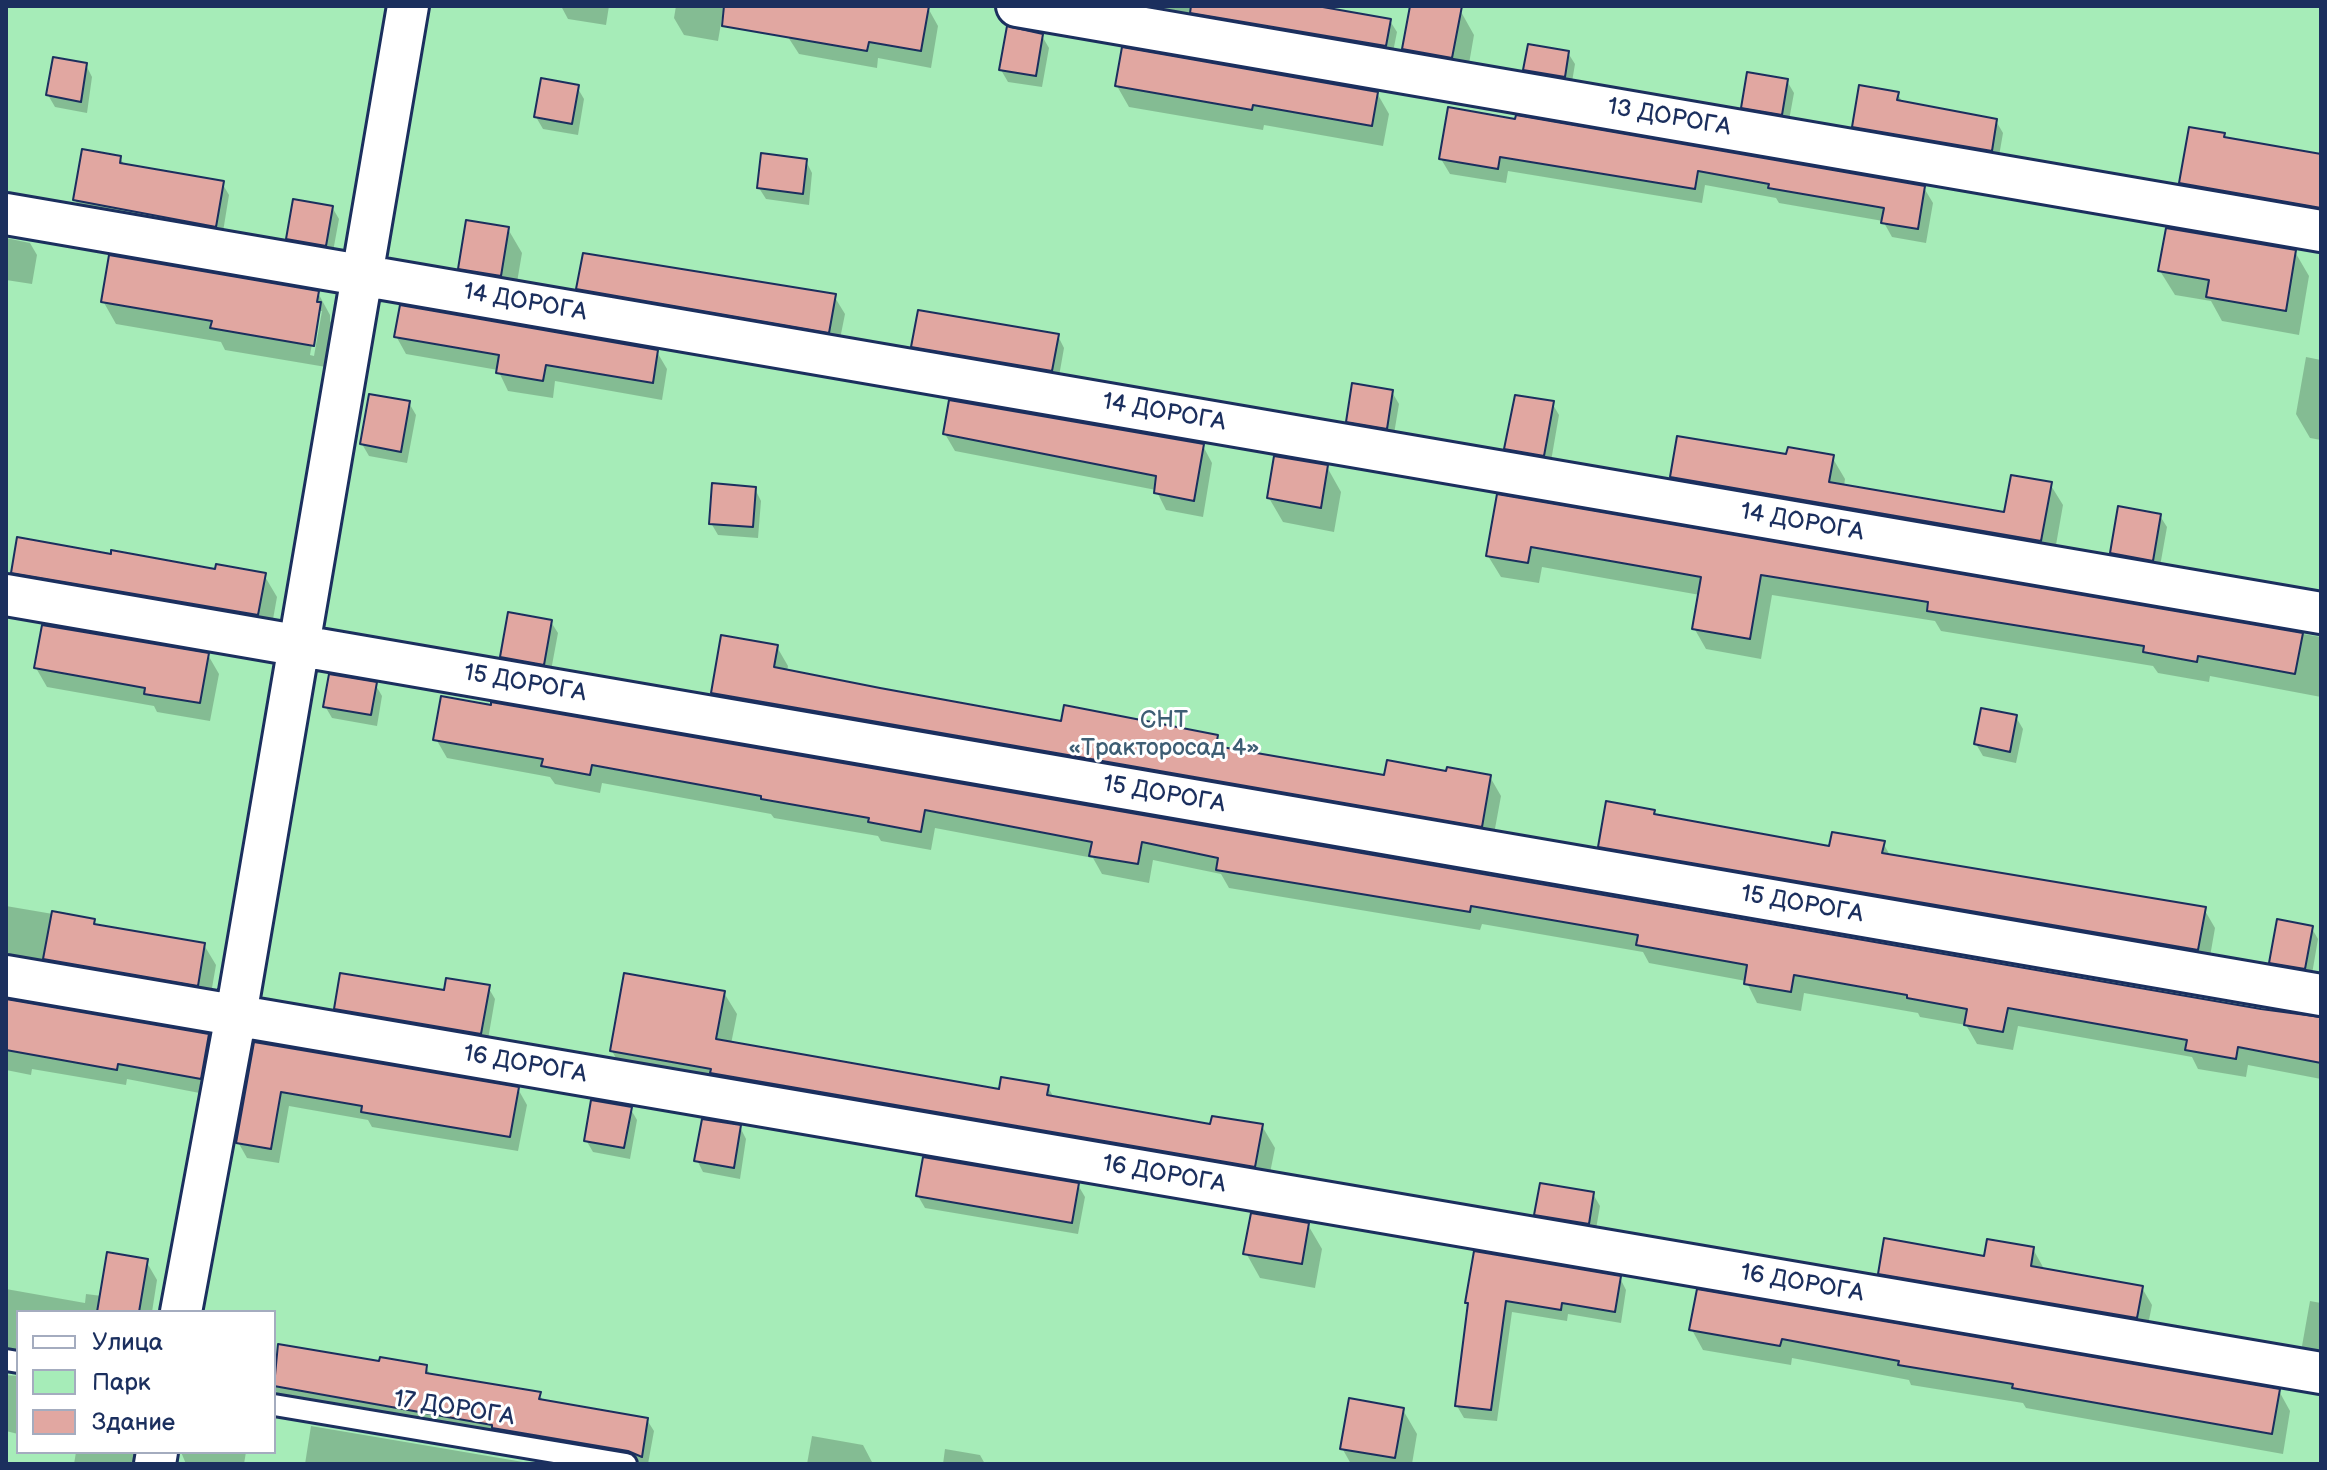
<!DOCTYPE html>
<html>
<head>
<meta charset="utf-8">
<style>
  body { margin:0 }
  #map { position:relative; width:2327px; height:1470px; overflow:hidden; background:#f6e5e3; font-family:"Balsamiq Sans",sans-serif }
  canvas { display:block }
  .frame { position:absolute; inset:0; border:8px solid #1b2f5e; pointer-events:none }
  .legend { position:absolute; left:16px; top:1310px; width:260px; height:144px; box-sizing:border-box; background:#fff; border:2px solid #a4acbf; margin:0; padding:10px 14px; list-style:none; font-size:24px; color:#1b2f5e }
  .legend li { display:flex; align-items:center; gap:16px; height:40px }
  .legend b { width:40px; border:2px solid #a4acbf }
</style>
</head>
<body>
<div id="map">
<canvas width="2327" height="1470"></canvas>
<div class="frame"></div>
<ul class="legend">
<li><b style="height:10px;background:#fff"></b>Улица</li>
<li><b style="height:22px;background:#a6ecb8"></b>Парк</li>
<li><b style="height:22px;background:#e1a7a1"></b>Здание</li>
</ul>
</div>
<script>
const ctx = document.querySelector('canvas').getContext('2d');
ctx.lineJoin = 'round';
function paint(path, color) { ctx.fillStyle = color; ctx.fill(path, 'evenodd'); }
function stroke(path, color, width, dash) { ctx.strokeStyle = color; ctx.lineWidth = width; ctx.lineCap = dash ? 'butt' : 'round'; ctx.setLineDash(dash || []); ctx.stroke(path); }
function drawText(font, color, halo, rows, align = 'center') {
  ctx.font = font + ' "Balsamiq Sans",sans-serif'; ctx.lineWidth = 6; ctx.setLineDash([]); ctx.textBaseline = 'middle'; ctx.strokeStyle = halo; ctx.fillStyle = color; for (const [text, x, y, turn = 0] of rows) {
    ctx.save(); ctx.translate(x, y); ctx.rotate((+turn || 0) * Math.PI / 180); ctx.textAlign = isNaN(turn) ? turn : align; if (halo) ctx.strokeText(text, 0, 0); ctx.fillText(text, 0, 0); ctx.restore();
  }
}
const green = new Path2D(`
  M 6,6 L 2321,6 L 2321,1464 L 6,1464 ZM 18,1312 L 274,1312 L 274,1452 L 18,1452 Z`);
const shadow = new Path2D(`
  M 561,6 L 609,6 L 606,25 L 568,19 Z
  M 676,6 L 724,6 L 718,41 L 684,35 L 674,18 Z
  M 794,6 L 928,8 L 938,26 L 931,68 L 878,58 L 877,68 L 799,54 L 788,37 Z
  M 1095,6 L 1305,6 L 1390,21 L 1397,32 L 1392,57 Z
  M 1412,6 L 1436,6 L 1460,10 L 1474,35 L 1466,81 L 1418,73 L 1404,49 Z
  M 1042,36 L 1049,48 L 1042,87 L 1008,82 L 1001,70 Z
  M 1568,53 L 1575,64 L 1571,88 L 1532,81 L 1526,70 Z
  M 86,65 L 92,77 L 87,113 L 55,107 L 48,95 Z
  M 1787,81 L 1794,93 L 1788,126 L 1750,119 L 1743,107 Z
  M 1117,86 L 1377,93 L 1389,114 L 1383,146 L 1264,125 L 1263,130 L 1129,107 Z
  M 577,87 L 584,99 L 578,135 L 543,129 L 536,117 Z
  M 1898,94 L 1903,104 L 1996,121 L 2003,133 L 1998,162 L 1861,138 L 1854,126 Z
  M 1450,109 L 1924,188 L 1933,203 L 1926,243 L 1892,237 L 1883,221 L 1779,203 L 1776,198 L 1705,185 L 1702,203 L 1508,171 L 1506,183 L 1450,174 L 1441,159 Z
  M 2224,135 L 2227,139 L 2321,156 L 2321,222 L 2191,200 L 2181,183 Z
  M 120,158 L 125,166 L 222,183 L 229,195 L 222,238 L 82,212 L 75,200 Z
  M 806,161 L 812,173 L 809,205 L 766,199 L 759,188 Z
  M 332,207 L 339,219 L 332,257 L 295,250 L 288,239 Z
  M 508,229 L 522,253 L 514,300 L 474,293 L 460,268 Z
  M 6,238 L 30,243 L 37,255 L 32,284 L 6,280 Z
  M 2295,252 L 2309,276 L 2299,335 L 2222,321 L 2211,301 L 2175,295 L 2160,271 Z
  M 579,289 L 834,296 L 845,314 L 838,349 L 589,306 Z
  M 318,293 L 330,315 L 330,321 L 333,326 L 326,367 L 225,350 L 221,342 L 116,324 L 103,301 ZM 318,311 L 322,311 L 314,356 L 310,355 Z
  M 396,336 L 657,352 L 667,369 L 662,400 L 555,381 L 553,398 L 508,391 L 498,370 L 406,354 Z
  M 1058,336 L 1064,348 L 1058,382 L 920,358 L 913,346 Z
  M 2306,357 L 2321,360 L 2321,440 L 2310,438 L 2296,414 Z
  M 1392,392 L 1399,404 L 1393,440 L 1355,433 L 1348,421 Z
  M 409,403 L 416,415 L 407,463 L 369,456 L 362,444 Z
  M 1552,403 L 1559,415 L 1550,467 L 1513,460 L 1506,449 Z
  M 945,434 L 1203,446 L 1212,463 L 1203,517 L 1166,510 L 1156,490 L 955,451 Z
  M 1788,456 L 1832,457 L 1845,479 L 1844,486 L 2006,514 L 2050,484 L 2063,505 L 2053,562 L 1684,499 L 1672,477 Z
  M 1327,467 L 1341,492 L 1334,532 L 1283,522 L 1269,498 Z
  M 755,489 L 761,501 L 758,538 L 718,535 L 711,523 Z
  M 1498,497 L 2321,637 L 2321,697 L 2210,676 L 2209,682 L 2158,673 L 2153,666 L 1941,631 L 1935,621 L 1772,595 L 1761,659 L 1706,649 L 1694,628 L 1700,595 L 1542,567 L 1539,583 L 1501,577 L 1488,556 Z
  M 2160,516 L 2167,527 L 2159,572 L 2119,565 L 2112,553 Z
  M 13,572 L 264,575 L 277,597 L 270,636 L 26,594 Z
  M 551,622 L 558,633 L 550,676 L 508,668 L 502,657 Z
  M 777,647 L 788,666 L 787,671 L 1063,723 L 1217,737 L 1223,749 L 1386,777 L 1448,773 L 1490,777 L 1501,796 L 1492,845 L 724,712 L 713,693 Z
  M 208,655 L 219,674 L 210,721 L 157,712 L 154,706 L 47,687 L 36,668 Z
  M 375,684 L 382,696 L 377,726 L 332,718 L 325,706 Z
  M 443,698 L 2261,1011 L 2321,1019 L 2321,1079 L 2248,1065 L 2246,1077 L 2198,1069 L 2192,1057 L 2018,1026 L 2013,1050 L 1977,1044 L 1966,1025 L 1920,1017 L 1918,1013 L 1804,993 L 1801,1011 L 1757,1003 L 1746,981 L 1649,963 L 1643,952 L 1482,924 L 1480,930 L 1229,888 L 1221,874 L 1153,860 L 1149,883 L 1102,874 L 1093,858 L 935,828 L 931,850 L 881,841 L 878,836 L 774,818 L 771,814 L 602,783 L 600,793 L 555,784 L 550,777 L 447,758 L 436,739 Z
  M 2016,717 L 2023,729 L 2016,763 L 1983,756 L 1976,744 Z
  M 1654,812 L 1657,817 L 1831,848 L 1883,843 L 1891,857 L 2204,909 L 2215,928 L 2208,968 L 1611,865 L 1600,846 Z
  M 6,906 L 94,921 L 97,927 L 204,945 L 216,965 L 209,1005 L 6,978 Z
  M 2311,927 L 2318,939 L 2311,980 L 2278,974 L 2271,962 Z
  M 488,987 L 495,999 L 487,1045 L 343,1020 L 336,1009 Z
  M 724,993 L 737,1014 L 731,1044 L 1000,1091 L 1048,1087 L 1054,1098 L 1212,1126 L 1262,1126 L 1275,1148 L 1267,1188 L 624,1073 L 612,1051 Z
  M 6,1001 L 208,1036 L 217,1053 L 210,1095 L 127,1079 L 126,1085 L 32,1069 L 31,1075 L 6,1070 Z
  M 256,1044 L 518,1089 L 527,1105 L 518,1151 L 372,1127 L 368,1120 L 289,1106 L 279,1163 L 247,1158 L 238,1142 Z
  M 630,1108 L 637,1120 L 630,1159 L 593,1152 L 586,1140 Z
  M 740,1127 L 746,1139 L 740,1179 L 703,1172 L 697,1160 Z
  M 1078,1185 L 1085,1197 L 1078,1234 L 925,1208 L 918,1196 Z
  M 1593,1194 L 1600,1206 L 1595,1235 L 1543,1226 L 1536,1214 Z
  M 1308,1225 L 1322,1249 L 1315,1288 L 1260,1278 L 1246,1253 Z
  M 2033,1249 L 2043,1267 L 2042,1270 L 2142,1288 L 2152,1305 L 2146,1335 L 1890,1291 L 1880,1273 Z
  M 146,1261 L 157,1280 L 152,1312 L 18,1312 L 18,1366 L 13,1366 L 6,1373 L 6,1289 L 85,1303 L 86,1294 L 102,1296 Z
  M 1620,1278 L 1626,1290 L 1621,1323 L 1568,1314 L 1567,1321 L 1512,1312 L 1497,1421 L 1464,1418 L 1457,1406 L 1470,1307 L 1467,1302 Z
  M 1699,1292 L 2279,1391 L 2290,1411 L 2283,1454 L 2026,1408 L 2023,1403 L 1911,1385 L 1909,1380 L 1792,1358 L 1791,1365 L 1703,1350 L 1692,1330 Z
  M 2310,1301 L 2321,1303 L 2321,1371 L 2316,1370 L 2302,1346 Z
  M 279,1347 L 381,1363 L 426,1367 L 431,1376 L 539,1394 L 544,1402 L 647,1420 L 654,1431 L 648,1464 L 323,1410 L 280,1397 L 274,1388 Z
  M 6,1375 L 18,1376 L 18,1434 L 6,1431 Z
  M 1403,1410 L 1417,1434 L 1412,1464 L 1351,1464 L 1342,1448 Z
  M 311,1426 L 535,1464 L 305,1464 Z
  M 812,1436 L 863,1445 L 873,1464 L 807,1464 Z
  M 945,1449 L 980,1455 L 985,1464 L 943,1464 Z
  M 76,1452 L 156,1452 L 146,1464 L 74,1464 Z
  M 181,1452 L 246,1452 L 244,1464 L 186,1464 Z`);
const building = new Path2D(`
  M 724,6 L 929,6 L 921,51 L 869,42 L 867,51 L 722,26 Z
  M 1191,6 L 1317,6 L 1391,19 L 1386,46 L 1190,13 Z
  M 1410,6 L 1462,6 L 1452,58 L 1402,49 Z
  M 1007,26 L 1043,34 L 1036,76 L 999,70 Z
  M 1528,44 L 1569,51 L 1565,77 L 1523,70 Z
  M 1122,47 L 1378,92 L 1372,126 L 1253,105 L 1252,110 L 1115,86 Z
  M 53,57 L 87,63 L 81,102 L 46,95 Z
  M 1747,72 L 1788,79 L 1782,115 L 1741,108 Z
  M 541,78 L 579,85 L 572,124 L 534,117 Z
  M 1859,85 L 1899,92 L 1897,100 L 1997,119 L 1992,151 L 1852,127 Z
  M 1448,107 L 1515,119 L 1516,115 L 1925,186 L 1918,229 L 1881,223 L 1884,208 L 1768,188 L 1769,184 L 1698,171 L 1695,189 L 1500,157 L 1498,169 L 1439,159 Z
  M 2189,127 L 2225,133 L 2224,137 L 2321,154 L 2321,208 L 2179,183 Z
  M 82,149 L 121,156 L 120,163 L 224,181 L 216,227 L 73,200 Z
  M 761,153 L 807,159 L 803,194 L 757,188 Z
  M 293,199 L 333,206 L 326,246 L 286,239 Z
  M 466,220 L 509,227 L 501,276 L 458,269 Z
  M 2166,228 L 2296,250 L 2286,311 L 2206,297 L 2209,280 L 2158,271 Z
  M 583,253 L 836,294 L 829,333 L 576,289 Z
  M 109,255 L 319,291 L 317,302 L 321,302 L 314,346 L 210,328 L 212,321 L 101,302 Z
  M 400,305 L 658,350 L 653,383 L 546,365 L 543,381 L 496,373 L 499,355 L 394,337 Z
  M 918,310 L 1059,334 L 1052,371 L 911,347 Z
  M 1352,383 L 1393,390 L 1387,429 L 1346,422 Z
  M 369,394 L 410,401 L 401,452 L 360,444 Z
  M 1515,395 L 1554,401 L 1544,456 L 1504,449 Z
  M 949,400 L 1204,444 L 1194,501 L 1154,493 L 1156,476 L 943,434 Z
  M 1677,436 L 1786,454 L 1788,447 L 1834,455 L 1829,482 L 2004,512 L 2011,475 L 2052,482 L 2041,541 L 1670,477 Z
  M 1274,456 L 1328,465 L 1321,508 L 1267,498 Z
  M 712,483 L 756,487 L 753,527 L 709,524 Z
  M 1497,494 L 2303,633 L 2295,674 L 2198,656 L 2197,662 L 2143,652 L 2144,646 L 1927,611 L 1928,602 L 1761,575 L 1750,639 L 1692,629 L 1701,577 L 1531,547 L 1528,563 L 1486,556 Z
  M 2118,506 L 2161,514 L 2153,561 L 2110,553 Z
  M 17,537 L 111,554 L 111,550 L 215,569 L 216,564 L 266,573 L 258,615 L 11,573 Z
  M 508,612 L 552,620 L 544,665 L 500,657 Z
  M 42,625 L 209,653 L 200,703 L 144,694 L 145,688 L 34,668 Z
  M 721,635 L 778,645 L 774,667 L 880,688 L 1061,721 L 1064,705 L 1218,735 L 1216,746 L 1384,775 L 1387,760 L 1446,771 L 1447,767 L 1491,775 L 1482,827 L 711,693 Z
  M 329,674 L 377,682 L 371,715 L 323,707 Z
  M 441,696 L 491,705 L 491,702 L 2261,1009 L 2321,1017 L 2321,1063 L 2238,1047 L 2236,1059 L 2185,1050 L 2187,1040 L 2008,1008 L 2003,1032 L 1964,1025 L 1967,1009 L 1907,998 L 1907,995 L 1794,975 L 1791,992 L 1744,984 L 1747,965 L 1636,945 L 1638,935 L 1471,906 L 1470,912 L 1216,870 L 1218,858 L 1142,842 L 1138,864 L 1089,856 L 1092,842 L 925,810 L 921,832 L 868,822 L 869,818 L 761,799 L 761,796 L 592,765 L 590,775 L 541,766 L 543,759 L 433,740 Z
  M 1981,708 L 2017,715 L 2010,752 L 1974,744 Z
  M 1606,801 L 1655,810 L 1654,814 L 1829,846 L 1832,832 L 1885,841 L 1882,853 L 2206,907 L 2198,950 L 1598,847 Z
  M 52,911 L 95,919 L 94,924 L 205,943 L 198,986 L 43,959 Z
  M 2277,919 L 2313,926 L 2305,969 L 2269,963 Z
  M 340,973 L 444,990 L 446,978 L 490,985 L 481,1034 L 334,1009 Z
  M 624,973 L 725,991 L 716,1039 L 999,1089 L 1001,1077 L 1049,1085 L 1047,1095 L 1210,1124 L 1212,1116 L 1263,1124 L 1255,1167 L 710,1073 L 711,1069 L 610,1051 Z
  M 6,999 L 209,1034 L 201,1079 L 118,1064 L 117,1070 L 6,1050 Z
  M 254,1042 L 519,1087 L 510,1137 L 361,1112 L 362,1106 L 281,1092 L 271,1149 L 236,1143 Z
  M 591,1100 L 632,1107 L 624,1148 L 584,1141 Z
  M 702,1119 L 741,1125 L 734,1168 L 694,1161 Z
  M 923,1157 L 1079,1183 L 1072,1223 L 916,1196 Z
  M 1540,1183 L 1594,1192 L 1589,1224 L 1534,1215 Z
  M 1251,1213 L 1309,1223 L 1302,1264 L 1243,1254 Z
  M 1884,1238 L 1984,1256 L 1987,1239 L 2034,1247 L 2031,1266 L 2143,1286 L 2137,1318 L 1878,1274 Z
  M 1474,1251 L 1621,1276 L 1615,1312 L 1562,1303 L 1561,1310 L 1506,1301 L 1491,1410 L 1455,1406 L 1468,1303 L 1465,1303 Z
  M 107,1252 L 148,1259 L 139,1312 L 97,1312 Z
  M 1697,1289 L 2280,1389 L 2272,1434 L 2012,1388 L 2013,1384 L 1898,1365 L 1899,1361 L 1782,1339 L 1780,1346 L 1689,1330 Z
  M 278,1344 L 379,1361 L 380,1357 L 427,1365 L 426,1373 L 541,1392 L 539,1399 L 648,1418 L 642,1457 L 628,1451 L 492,1428 L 492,1425 L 274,1386 Z
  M 1349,1398 L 1404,1408 L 1395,1458 L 1340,1449 Z`);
const lane = new Path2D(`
  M 6,1360 L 18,1362
  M 274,1405 L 626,1464`);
const street = new Path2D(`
  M 1017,6 L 2321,231
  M 6,214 L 2321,613
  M 6,595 L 2321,995
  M 6,976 L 2321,1373
  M 181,1312 L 236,1015 L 408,6
  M 155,1464 L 157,1452`);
const streetNames = [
  ["13 ДОРОГА",1669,118,10],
  ["14 ДОРОГА",525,303,10],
  ["14 ДОРОГА",1164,413,10],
  ["14 ДОРОГА",1802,523,10],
  ["15 ДОРОГА",525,684,10],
  ["15 ДОРОГА",1164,795,10],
  ["15 ДОРОГА",1802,905,10],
  ["16 ДОРОГА",525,1065,10],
  ["16 ДОРОГА",1164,1175,10],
  ["16 ДОРОГА",1802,1284,10],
  ["17 ДОРОГА",454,1409,9]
];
const parkNames = [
  ["СНТ",1164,721],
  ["«Тракторосад 4»",1164,749]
];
paint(green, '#a6ecb8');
paint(shadow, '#0003');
paint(building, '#e1a7a1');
stroke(building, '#1b2f5e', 2);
stroke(lane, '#1b2f5e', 26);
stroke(street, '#1b2f5e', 46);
stroke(lane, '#fff', 20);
stroke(street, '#fff', 40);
drawText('24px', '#1b2f5e', '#fff', streetNames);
drawText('24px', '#3e5e74', '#fff', parkNames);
</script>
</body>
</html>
